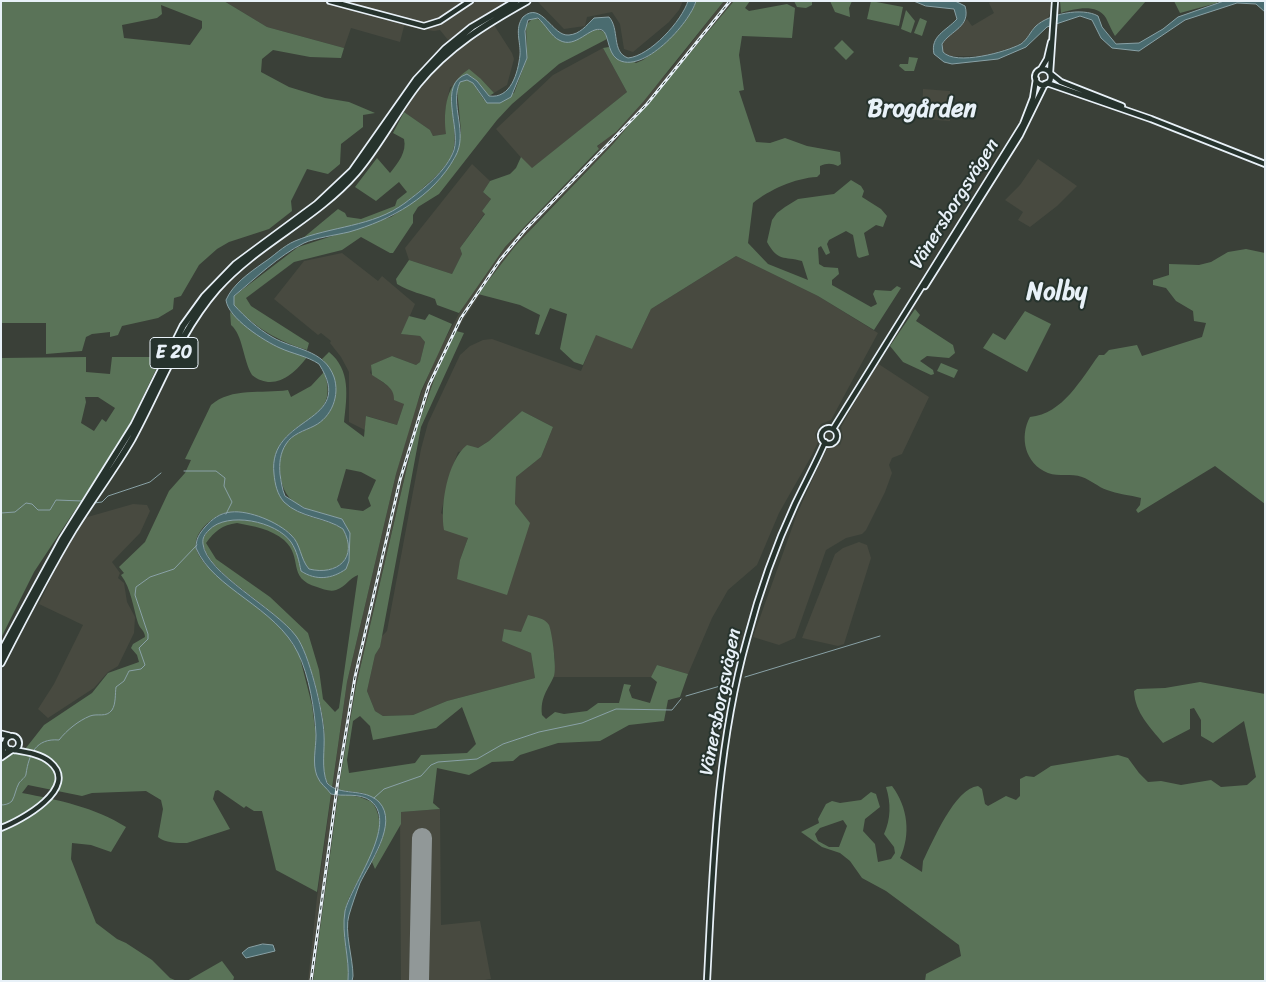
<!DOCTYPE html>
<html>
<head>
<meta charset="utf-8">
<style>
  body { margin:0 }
  #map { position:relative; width:1266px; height:982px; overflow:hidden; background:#3a4038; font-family:Sriracha,sans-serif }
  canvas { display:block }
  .frame { position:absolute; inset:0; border:2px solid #e8f1f8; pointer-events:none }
</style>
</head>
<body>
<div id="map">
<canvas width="1266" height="982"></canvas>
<div class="frame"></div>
</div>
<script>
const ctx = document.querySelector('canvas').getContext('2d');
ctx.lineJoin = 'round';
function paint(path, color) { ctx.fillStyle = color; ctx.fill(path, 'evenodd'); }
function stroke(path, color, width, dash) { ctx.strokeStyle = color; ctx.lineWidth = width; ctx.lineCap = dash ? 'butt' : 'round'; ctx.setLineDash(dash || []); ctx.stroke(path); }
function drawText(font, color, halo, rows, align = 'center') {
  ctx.font = font + ' Sriracha,sans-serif'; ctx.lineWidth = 4; ctx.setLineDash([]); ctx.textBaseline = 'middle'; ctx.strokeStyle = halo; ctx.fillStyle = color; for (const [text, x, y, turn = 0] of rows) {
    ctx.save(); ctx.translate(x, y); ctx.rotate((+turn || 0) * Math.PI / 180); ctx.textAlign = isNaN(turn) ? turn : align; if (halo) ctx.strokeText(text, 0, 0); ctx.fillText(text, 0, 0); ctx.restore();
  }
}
const built = new Path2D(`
  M 224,1 L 507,1 L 448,40 L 440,30 L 434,31 L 404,26 L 400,42 L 351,28 L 344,48 L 267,27 Z
  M 683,1 L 679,10 L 669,22 L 633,52 L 624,49 L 620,24 L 612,12 L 587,17 L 585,26 L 564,29 L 538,2 Z
  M 724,1 L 734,1 L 613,144 L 539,220 L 494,273 L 456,331 L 436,374 L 414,437 L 356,686 L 340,779 L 313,981 L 308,981 L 317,897 L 347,682 L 396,474 L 414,411 L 436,356 L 467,299 L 505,247 L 599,150 L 597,147 L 670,70 Z
  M 992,1 L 1051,1 L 1051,11 L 1047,20 L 1040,23 L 1026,40 L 1014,47 L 983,56 L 946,56 L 942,49 L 944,40 L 967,19 L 972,26 L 994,13 L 989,3 Z
  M 494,25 L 512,53 L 514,59 L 507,85 L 494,93 L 481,79 L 450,87 L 445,111 L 447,134 L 433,136 L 430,130 L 404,112 L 416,92 L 435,71 L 457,51 Z
  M 603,48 L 627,92 L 531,169 L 496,129 L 553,75 Z
  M 923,89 L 950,91 L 950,121 L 922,119 Z
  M 1038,159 L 1077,186 L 1057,206 L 1030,227 L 1018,220 L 1023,212 L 1005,200 L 1020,185 Z
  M 472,164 L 490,181 L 483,192 L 491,199 L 482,211 L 485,213 L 460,248 L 462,254 L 452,274 L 409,260 L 405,248 Z
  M 342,253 L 378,281 L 382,276 L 415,304 L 402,334 L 420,336 L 425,342 L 420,362 L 416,365 L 392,356 L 372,365 L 370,373 L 392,389 L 404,404 L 397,425 L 367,416 L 365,430 L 349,422 L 349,372 L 341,357 L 330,343 L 331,341 L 321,333 L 318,335 L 274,299 L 304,261 Z
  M 736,256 L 818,296 L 878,333 L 831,420 L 821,424 L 815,434 L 818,442 L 812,455 L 779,513 L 757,565 L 728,590 L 712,618 L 688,674 L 657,665 L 651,677 L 554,677 L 555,658 L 552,644 L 522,649 L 531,653 L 535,678 L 447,701 L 413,715 L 383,716 L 375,711 L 367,691 L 375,655 L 380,647 L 381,637 L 387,631 L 421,449 L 428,423 L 460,355 L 470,346 L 483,340 L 492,339 L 581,371 L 596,334 L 632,349 L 651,309 ZM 522,411 L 553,427 L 541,457 L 516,477 L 515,504 L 460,560 L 468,538 L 441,513 L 450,474 L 458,452 L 478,448 L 489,441 Z
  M 877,363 L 929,397 L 902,454 L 892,458 L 889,465 L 892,473 L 885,492 L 866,530 L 862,534 L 846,538 L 826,550 L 795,638 L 779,645 L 753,637 L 797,514 L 819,465 L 828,447 L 840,445 L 843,437 L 841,427 Z
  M 133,504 L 147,505 L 150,511 L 140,533 L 112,562 L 120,573 L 118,578 L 124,583 L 127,602 L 135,617 L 134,633 L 118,666 L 108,672 L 94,688 L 48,718 L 38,709 L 54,684 L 83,625 L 39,604 L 57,566 L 84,518 Z
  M 859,542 L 867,545 L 871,558 L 844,644 L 838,646 L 802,638 L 835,554 L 843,548 Z
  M 440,809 L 441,925 L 480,921 L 491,979 L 478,981 L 401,981 L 400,812 Z`);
const green = new Path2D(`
  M 1,1 L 224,1 L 267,27 L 344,48 L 341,58 L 310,57 L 273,50 L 262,59 L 261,72 L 289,87 L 325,98 L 349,102 L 375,113 L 363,115 L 363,127 L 341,144 L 340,164 L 328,174 L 307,169 L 291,201 L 292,211 L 269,229 L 229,242 L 217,249 L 199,265 L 181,296 L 174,298 L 173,309 L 158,318 L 122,326 L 118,335 L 110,337 L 110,332 L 92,334 L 86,337 L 82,351 L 46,354 L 46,323 L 1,323 ZM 161,5 L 202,21 L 202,28 L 190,45 L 124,38 L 122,25 L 157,18 L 162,14 Z
  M 696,1 L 724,1 L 643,102 L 616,132 L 597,146 L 599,149 L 505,247 L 459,313 L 437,305 L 435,299 C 421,293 412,293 397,284 L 396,279 L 409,260 L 452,274 L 462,254 L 460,248 L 485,214 L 482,211 L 491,199 L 483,192 L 490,181 L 510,174 L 516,168 L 521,157 L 532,168 L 627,92 L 603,48 L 609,47 L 636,63 L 643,60 C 663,46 688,24 696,1 Z
  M 734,1 L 750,1 L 745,8 L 749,11 L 787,4 L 795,8 L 792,38 L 742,36 L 739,55 L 744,90 L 739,91 L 756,142 L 770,143 L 785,138 L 807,146 L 840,152 L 841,164 L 838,166 C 831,163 827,163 820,166 L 820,174 L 817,177 C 795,178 769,190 753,203 L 748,243 L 768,264 L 808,280 L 802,261 C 784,256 778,262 767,242 L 772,220 L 777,213 L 785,207 L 798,199 L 834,194 L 851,180 L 861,186 L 864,191 L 862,197 L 881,209 L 887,216 L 883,227 L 876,225 L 864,233 L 869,255 L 859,258 L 857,256 L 853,235 L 846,231 L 829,240 L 827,244 L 830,253 L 826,255 L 821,246 L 818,248 L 819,264 L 824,267 L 838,268 L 839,274 L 832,280 L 832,285 L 871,307 L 877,304 L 873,294 L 875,290 L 891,291 L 897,286 L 901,288 L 874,330 L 818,296 L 736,256 L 651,309 L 632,349 L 596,335 L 583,365 L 574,362 L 560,349 L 567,314 L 550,308 L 539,335 L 535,334 L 540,315 L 520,305 L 478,294 L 516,245 L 613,144 Z
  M 794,1 L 812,1 L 812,5 L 806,8 L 797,7 Z
  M 830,1 L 852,1 L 849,8 L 850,17 L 835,12 Z
  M 871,1 L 903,7 L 899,26 L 867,19 Z
  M 1060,1 L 1146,1 L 1115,36 C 1112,31 1109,24 1106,18 C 1096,3 1075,9 1061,13 Z
  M 1174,1 L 1217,1 L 1217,3 L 1180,13 Z
  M 906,10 L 915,21 L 911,33 L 901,29 Z
  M 533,18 C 545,19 551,32 559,40 L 596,29 L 605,32 L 607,39 L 559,64 L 512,104 L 497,120 L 439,194 L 418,207 L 413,215 L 413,223 L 393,253 L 390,253 L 361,237 L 342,250 L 294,262 L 246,298 L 251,306 L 309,343 L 307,350 C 278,341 255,328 234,305 L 234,296 L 298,247 L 391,217 L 409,205 L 439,180 L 455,158 L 461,131 L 457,89 L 460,82 L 467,80 L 473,83 L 484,100 L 514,93 L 527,58 L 526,25 Z
  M 920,18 L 927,21 L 922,36 L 914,33 Z
  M 842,40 L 854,52 L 846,60 L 834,48 Z
  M 909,57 L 918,58 L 914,71 L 905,71 L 899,66 L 900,64 L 908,64 Z
  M 469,69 L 481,79 L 494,93 L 489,96 L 477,81 L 467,74 C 437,84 464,132 451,157 C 444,169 433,179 423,188 C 412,198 400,208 386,215 C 362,227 329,230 303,238 L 338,209 L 345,213 L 347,217 L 361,219 L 395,206 L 397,200 L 407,192 L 399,182 L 376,201 L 355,187 L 377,158 L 390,173 C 398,163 407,152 404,139 L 393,133 L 404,112 L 430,130 L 433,136 L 446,134 C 443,109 446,84 469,69 Z
  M 1246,249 L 1265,253 L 1265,504 L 1215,466 L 1138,513 L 1136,510 L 1140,505 L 1141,498 C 1130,495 1117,494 1107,490 C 1098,487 1091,480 1082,477 C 1071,473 1059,477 1048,473 C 1025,464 1019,437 1030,417 C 1063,414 1081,379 1099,355 L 1104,355 L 1109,350 L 1137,345 L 1142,356 L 1202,337 L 1206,323 L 1194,321 L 1193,311 L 1176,301 L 1166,288 L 1153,285 L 1153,280 L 1169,275 L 1169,264 L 1199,265 L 1211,262 L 1228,252 Z
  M 915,309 L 920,315 L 916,321 L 953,345 L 955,353 L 949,358 L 927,356 L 920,361 L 933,370 L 934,374 L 931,375 L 903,362 L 890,346 Z
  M 1025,311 L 1051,324 L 1027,372 L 983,348 L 993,333 L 1005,340 Z
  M 230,312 L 268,342 L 307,357 C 294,375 273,392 252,375 C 243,360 243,335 231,325 Z
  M 429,314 L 452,324 L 421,391 L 396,474 L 347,682 L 332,788 C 316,773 326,745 324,726 C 321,702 312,667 301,645 C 281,607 209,578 203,543 C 202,538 206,534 209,530 C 227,511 276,521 291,542 C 297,550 299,561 301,571 C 316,581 332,578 346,569 L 350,533 L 342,519 C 312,509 282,510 280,471 C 279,461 281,449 287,442 C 295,433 307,430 317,424 C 342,408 339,378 322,359 L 329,352 C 351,370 347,396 344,422 L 364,437 L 366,416 L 397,425 L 404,404 L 394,400 C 395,387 382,382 372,375 L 371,365 L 392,356 L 416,365 L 420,362 L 425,342 L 420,336 L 401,334 L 409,316 L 425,320 ZM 346,469 L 361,472 L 376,480 L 368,498 L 371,506 L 363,511 L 341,508 L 337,500 ZM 237,523 C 253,526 271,529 284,540 C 304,558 286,578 317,587 C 323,589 330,592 336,590 C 346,587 349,578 358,575 L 339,708 L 335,712 L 323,699 L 319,670 L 308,633 L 270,597 L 216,559 L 206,543 C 215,531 222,525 237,523 Z
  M 456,331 L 464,333 L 421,427 L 380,647 L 375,655 L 367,691 L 375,711 L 383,716 L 413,715 L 447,701 L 535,678 L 531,653 L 502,641 L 504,629 L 521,632 L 528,615 C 535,617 545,618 549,625 C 552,632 557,669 554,676 C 548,690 540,697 542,715 L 546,719 L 555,712 L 564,714 L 587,711 L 598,703 L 619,703 L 624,684 L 631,685 L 629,690 L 632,698 L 650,703 L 657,682 L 651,677 L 657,665 L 688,674 L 680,697 L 668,700 L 664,721 L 629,725 L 600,741 L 558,743 L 520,755 L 513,761 L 492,762 L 469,775 L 437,768 L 433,803 L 440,809 L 401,812 L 401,824 L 375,869 L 372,862 C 386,837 385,829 379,802 L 363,793 L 339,790 L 340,779 L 356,686 L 414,437 L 436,374 ZM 462,707 L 476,744 L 467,753 L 421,755 L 415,763 L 349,773 L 347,760 L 353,721 L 360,716 L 370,726 L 373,740 L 436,728 Z
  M 86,357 L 86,372 L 110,374 L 112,357 L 158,357 L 161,359 L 124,436 L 34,572 L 1,638 L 1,358 ZM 85,397 L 98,397 L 115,408 L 106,422 L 102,419 L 94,431 L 81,423 L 86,402 Z
  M 941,363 L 958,370 L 954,378 L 937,371 Z
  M 324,372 C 345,432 267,412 275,477 C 276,491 286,504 297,511 C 311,519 330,520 343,529 C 359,558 337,576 309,569 C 299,558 300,541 288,532 C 274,522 248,510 230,512 C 217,513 199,527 196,541 C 194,550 201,559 206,565 L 282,628 L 299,654 L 312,705 L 316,736 L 315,768 L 317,777 L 331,794 L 317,892 L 276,870 L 262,811 L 254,811 L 246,806 L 244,808 L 218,790 L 215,791 L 213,799 L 230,829 L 187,843 C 177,843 165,843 158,837 L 163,809 L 161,800 L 146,791 L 92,793 L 82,796 L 28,785 L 22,793 C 59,800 94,807 126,827 L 111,852 L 91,845 L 72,843 L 71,859 L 96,923 L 117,939 L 126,943 L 152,960 L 170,978 L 177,981 L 1,981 L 1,762 L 9,754 L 22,753 L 44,725 L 92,693 L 108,673 L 139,662 L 137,655 L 131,648 L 133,644 L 145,637 C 145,631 140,629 138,623 C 133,607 131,588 121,575 L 124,573 L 119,567 L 145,542 L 169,491 L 185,473 L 191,460 L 185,459 L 211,405 C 232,387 261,394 288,390 L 291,397 L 311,386 Z
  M 522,411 L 553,427 L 541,457 L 516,477 L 515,504 L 530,523 L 507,595 L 457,579 L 460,560 L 468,538 L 444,530 C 440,506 447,461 467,445 L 478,448 L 489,441 Z
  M 1200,682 L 1265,694 L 1265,981 L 925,981 L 926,974 L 961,956 L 959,945 L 886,891 L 862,878 L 850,861 L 840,853 L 822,847 L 801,832 L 819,823 L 818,819 L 826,804 L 832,801 L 840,803 L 861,800 L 871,792 L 876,794 L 880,807 L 865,819 L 863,831 L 875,844 L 878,862 L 891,859 L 895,853 L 894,847 L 884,834 C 891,819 891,803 886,787 L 892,786 C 908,807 911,835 900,858 L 922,872 L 923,861 C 933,841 955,788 978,786 L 982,789 L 985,804 L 988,806 L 1006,796 L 1016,800 L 1020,796 L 1020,779 L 1026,776 L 1034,777 L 1051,766 L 1118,755 L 1128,758 L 1139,773 L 1148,782 L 1161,781 L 1181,785 L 1211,780 L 1221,787 L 1247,785 L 1256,777 L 1244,721 L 1213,743 L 1201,736 L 1201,720 L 1194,708 L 1190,709 L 1190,729 L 1163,743 C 1150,727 1135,713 1134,691 L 1137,689 L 1165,688 ZM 843,820 L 847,826 L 839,847 L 829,847 L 818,841 L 815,834 L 820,828 Z
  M 342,794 L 360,797 L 372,802 C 395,834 358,873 347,904 C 339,930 350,955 348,981 L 313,981 L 338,796 Z
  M 222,961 L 234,977 L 233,981 L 187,981 Z`);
const water = new Path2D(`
  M 688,1 L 696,1 C 690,23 642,76 617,59 C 607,52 609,33 602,30 C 590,25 576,50 559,40 C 552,37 545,24 538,18 L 528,20 L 525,31 L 527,58 L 511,97 L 500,103 L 487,103 L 473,83 L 467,80 L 460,82 C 449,105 469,133 455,157 C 433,197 391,220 349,232 C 336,235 315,238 304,243 C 278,256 256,278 234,296 L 234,305 C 245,317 258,329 272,337 C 294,350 324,349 334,377 C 340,395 332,417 314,426 C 304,431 292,434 286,444 C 280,453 279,464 280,474 C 281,481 282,489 285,496 L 304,508 L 342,519 L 350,533 L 349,561 L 346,569 C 332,579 316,581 301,571 C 299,561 297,551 291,542 C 276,521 227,511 209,530 C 205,534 202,538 203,544 C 206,573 275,608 296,636 C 309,653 323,711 324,734 C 325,750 321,768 327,783 C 340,797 364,787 379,802 C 399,823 369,864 360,883 C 356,893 352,905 349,915 C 344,931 353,958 353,976 L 352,981 L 348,981 C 350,958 341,935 345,911 C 351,885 399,824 371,801 C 359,792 343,797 331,794 C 327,788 320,784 317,776 C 312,763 316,749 316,735 C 315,711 309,675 298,653 C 276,607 213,589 196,548 C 196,539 199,534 205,527 C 212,519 220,513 231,512 C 249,510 278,522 291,535 C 301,544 300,559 309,569 C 337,576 359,558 343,529 C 326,517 300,518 284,502 C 277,494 275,484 274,474 C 267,414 358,425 319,364 C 307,356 293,354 280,348 C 264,341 228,318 226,300 C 233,284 249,273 263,263 C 274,256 283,246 295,241 C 331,226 373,227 405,203 C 422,190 447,171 454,150 C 461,127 437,84 467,74 L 477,81 L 489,96 C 511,99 518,73 520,55 C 521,42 514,29 523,17 C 542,0 552,37 569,35 C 580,34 586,26 594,18 L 609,17 C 620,29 611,52 628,58 C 650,56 682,21 688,1 Z
  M 914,1 L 955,1 L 965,6 C 971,27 951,30 942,44 L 943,52 C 956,66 1006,52 1021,44 C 1028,39 1030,32 1036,26 C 1049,14 1082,7 1098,16 L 1102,27 L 1116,44 L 1139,43 L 1163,29 L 1178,17 L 1224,1 L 1265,1 L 1265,12 L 1256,4 L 1237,3 L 1185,20 L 1139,51 L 1112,48 L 1101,38 L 1092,20 L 1080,16 L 1047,27 L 1026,47 L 998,59 L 952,64 L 944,62 L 934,54 C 930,36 946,31 957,19 L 954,9 L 926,6 Z
  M 263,944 L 273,945 L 275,951 L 246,958 L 242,953 L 248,948 Z`);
const stream = new Path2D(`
  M 184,471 L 216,471 L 225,478 L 224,486 L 232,502 L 226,514
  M 94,503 L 102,502 L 108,496 L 150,482 L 161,473
  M 1,513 L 15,512 L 26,503 L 32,504 L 38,510 L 50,510 L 56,500 L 82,501
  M 745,677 L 880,636
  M 686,696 L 727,684
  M 374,798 L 384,789 L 421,776 L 431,765 L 438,762 L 477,759 L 503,744 L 539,732 L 582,723 L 616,709 L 672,710 L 681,699
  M 1,805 C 5,805 9,804 12,801 C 15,796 16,788 19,783 C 21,780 26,777 26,774 C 29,754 36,738 59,740 C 67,730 78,721 90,716 C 98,713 106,718 112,710 C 116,704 115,694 116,687 L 124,681 L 129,671 L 141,669 L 145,665 L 139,648 L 148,639 L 148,634 L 135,595 L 136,587 L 150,577 L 174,569 L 197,545`);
const runway = new Path2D(`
  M 419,981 L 422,838`);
const secondary = new Path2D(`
  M 330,1 L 424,26 L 440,21 L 470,1
  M 1041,69 L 1047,59 L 1051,42
  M1035 77a8 8 0 1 1 16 0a8 8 0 1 1-16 0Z
  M 1050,73 L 1055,1
  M 1051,74 L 1061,82 L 1122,106
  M 1047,83 L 1151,119 L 1265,164
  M 925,286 L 1020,135 L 1045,84
  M821 436a8 8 0 1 1 16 0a8 8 0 1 1-16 0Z
  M 833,429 L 1023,124 L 1033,98 L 1036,79
  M5 743a7 7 0 1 1 14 0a7 7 0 1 1-14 0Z
  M 1,828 C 20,821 81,788 50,762 C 41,754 26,752 14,750
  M 707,981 C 713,866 716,750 747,639 C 759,593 775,547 795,504 C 805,483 816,463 825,442`);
const highway = new Path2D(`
  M 1,652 L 62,540 L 134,425 L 183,326 L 204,297 L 236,264 L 317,204 L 352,171 L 416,80 L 445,49 L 472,27 L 516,1
  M 1,663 C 24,618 47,573 73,530 C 92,499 114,470 132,439 C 160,388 178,334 217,289 C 258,243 316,219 356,173 C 380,145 396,112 418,84 C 448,47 486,24 527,1
  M 1,734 L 9,736
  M 1,757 L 4,744
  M 1,757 L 11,750`);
const rail = new Path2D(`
  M 311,981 L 338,780 L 355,677 L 400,480 L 429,385 L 461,318 L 500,260 L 525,230 L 647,104 L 730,1`);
const shields = [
  [174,353,48]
];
const shieldNames = [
  ["E 20",174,353]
];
const streetNames = [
  ["Vänersborgsvägen",955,204,-58],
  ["Vänersborgsvägen",721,702,-79]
];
const districtNames = [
  ["Brogården",922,110],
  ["Nolby",1057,293]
];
paint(built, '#484a40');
paint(green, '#5a7358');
paint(water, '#4a6c70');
stroke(water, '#89a1a6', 1);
stroke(stream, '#89a1a6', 1);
stroke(runway, '#919898', 20);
stroke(secondary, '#e8f1f8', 8);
stroke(highway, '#e8f1f8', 9);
stroke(secondary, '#26332d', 4.5);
stroke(highway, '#26332d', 5.5);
stroke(rail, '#e8f1f8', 3);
stroke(rail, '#26332d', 1, [4]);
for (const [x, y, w] of shields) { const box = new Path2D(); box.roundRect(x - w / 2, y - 15.5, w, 31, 4); ctx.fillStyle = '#26332d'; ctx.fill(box); stroke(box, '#e8f1f8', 1); }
drawText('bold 18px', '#e8f1f8', null, shieldNames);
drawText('19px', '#e8f1f8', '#26332d', streetNames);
drawText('bold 24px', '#e8f1f8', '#26332d', districtNames);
</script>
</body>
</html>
